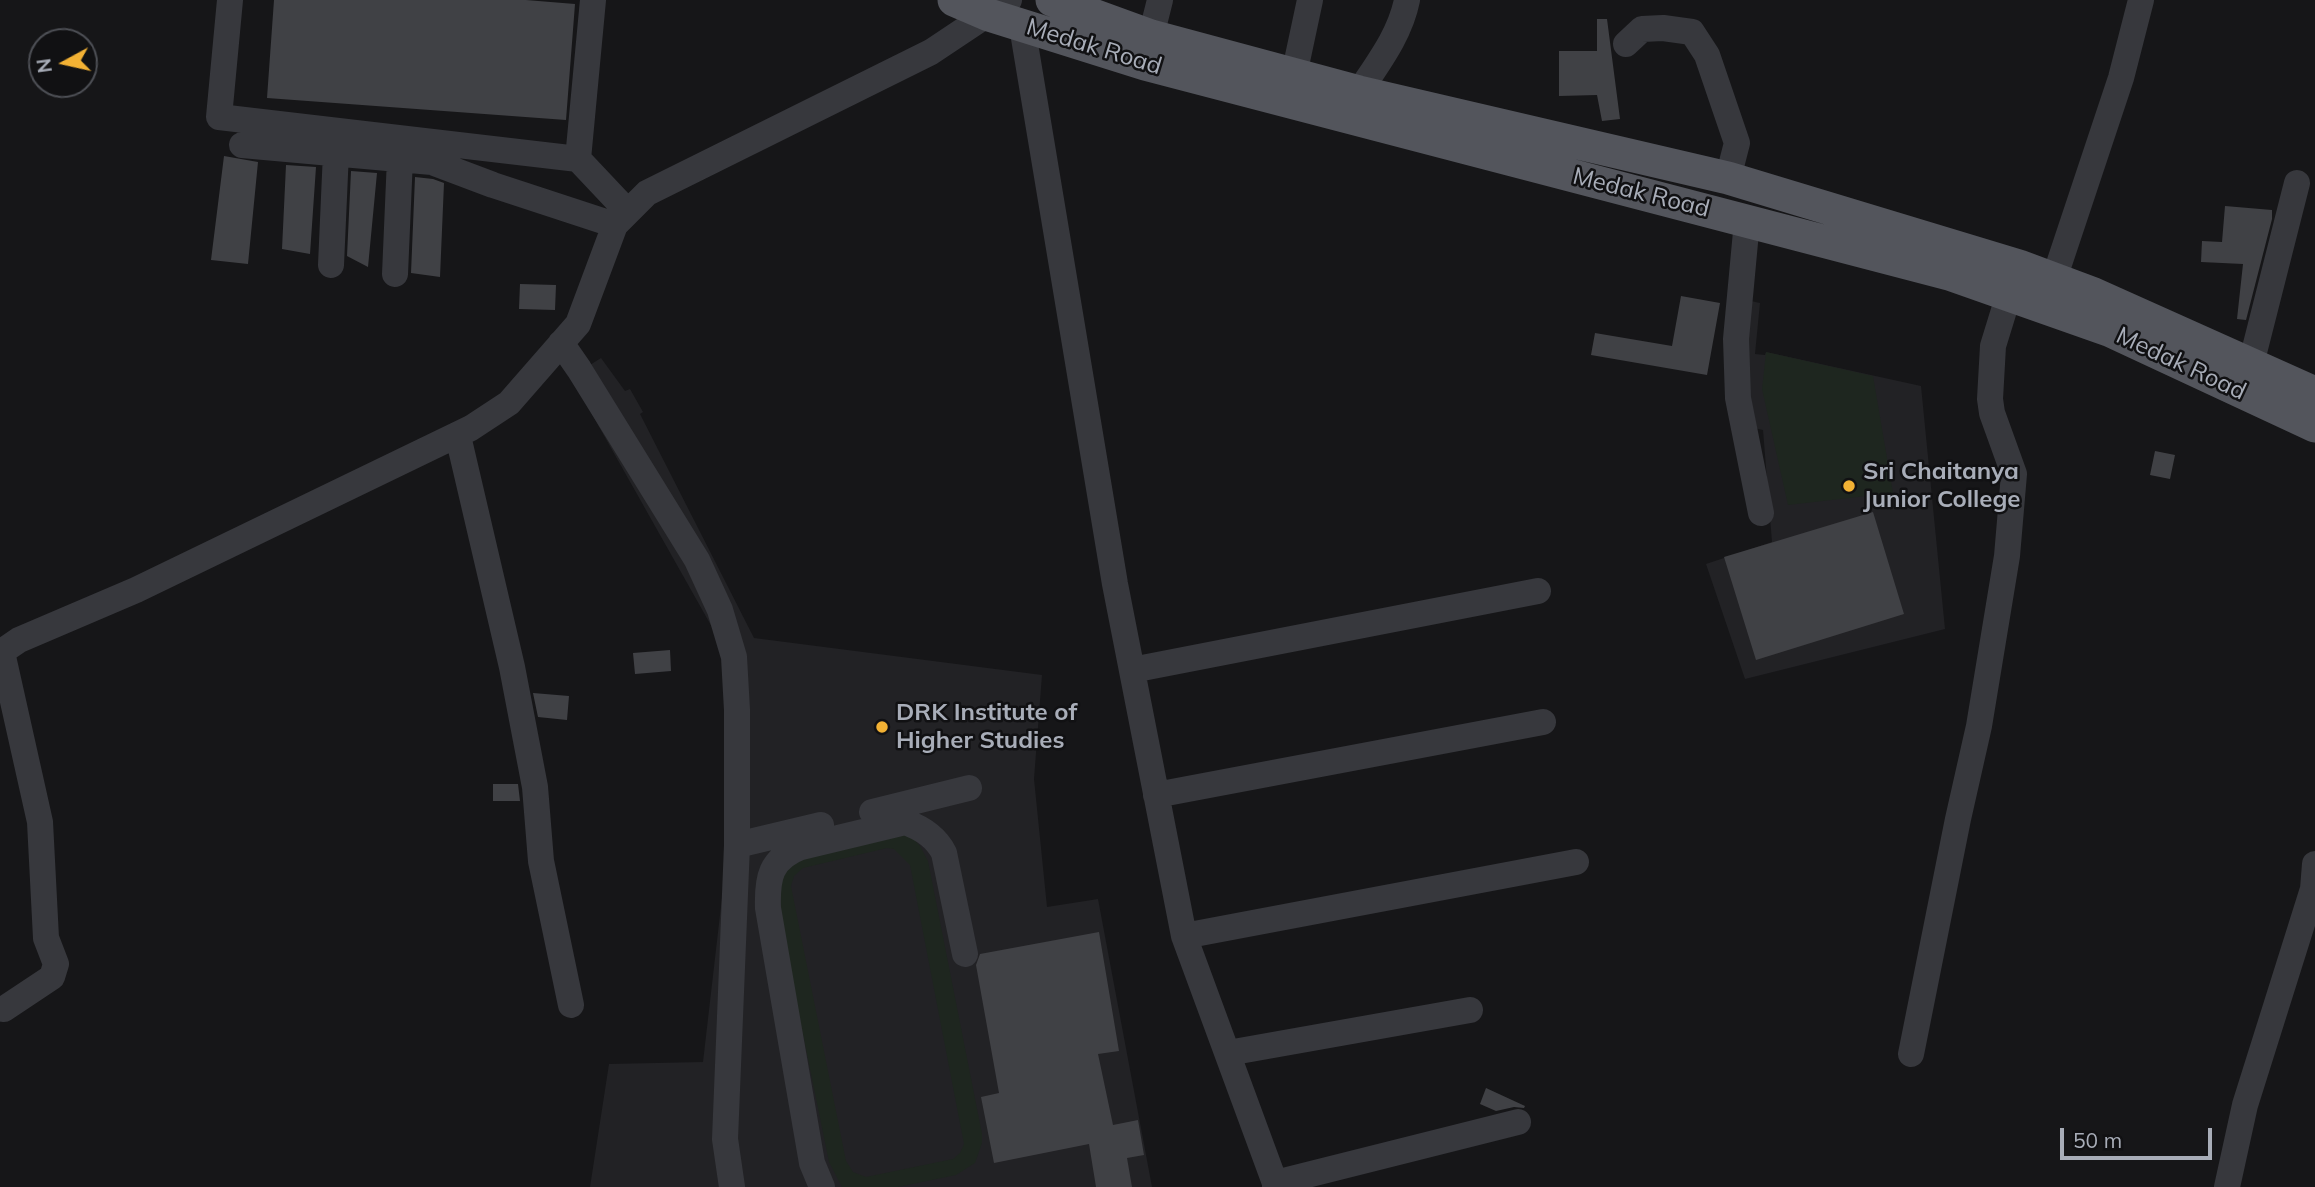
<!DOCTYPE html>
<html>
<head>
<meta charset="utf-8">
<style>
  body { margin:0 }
  #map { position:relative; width:2315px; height:1187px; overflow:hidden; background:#161618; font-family:Mulish,sans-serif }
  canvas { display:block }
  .north { position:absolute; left:28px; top:28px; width:70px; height:70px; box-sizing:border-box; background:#111113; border:2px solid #4d4f55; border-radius:50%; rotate:262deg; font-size:19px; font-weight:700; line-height:28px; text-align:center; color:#a8adb8 }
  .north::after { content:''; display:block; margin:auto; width:24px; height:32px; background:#f2b134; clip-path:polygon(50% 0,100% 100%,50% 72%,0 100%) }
  .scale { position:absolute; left:2060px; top:1128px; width:152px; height:32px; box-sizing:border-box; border:4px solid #a8adb8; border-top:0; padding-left:9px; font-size:21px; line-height:24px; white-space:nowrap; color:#a8adb8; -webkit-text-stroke:5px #111113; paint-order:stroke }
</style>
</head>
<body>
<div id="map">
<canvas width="2315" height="1187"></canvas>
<div class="north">N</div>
<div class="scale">50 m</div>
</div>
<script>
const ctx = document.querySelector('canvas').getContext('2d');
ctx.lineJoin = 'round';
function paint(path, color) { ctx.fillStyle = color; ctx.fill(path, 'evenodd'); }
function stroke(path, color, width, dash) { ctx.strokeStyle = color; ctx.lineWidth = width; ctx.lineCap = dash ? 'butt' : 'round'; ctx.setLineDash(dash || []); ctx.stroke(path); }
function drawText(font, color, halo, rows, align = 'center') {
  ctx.font = font + ' Mulish,sans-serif'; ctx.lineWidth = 5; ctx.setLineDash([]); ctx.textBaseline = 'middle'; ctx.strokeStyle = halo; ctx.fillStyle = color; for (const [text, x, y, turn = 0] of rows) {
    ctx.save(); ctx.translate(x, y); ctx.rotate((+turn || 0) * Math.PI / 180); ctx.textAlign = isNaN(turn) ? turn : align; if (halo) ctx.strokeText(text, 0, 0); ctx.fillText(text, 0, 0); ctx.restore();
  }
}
const built = new Path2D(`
  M 1742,299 L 1760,303 L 1755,354 L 1765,355 L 1766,352 L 1921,386 L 1945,629 L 1745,679 L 1706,564 L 1772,542 L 1763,430 L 1731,423 Z
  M 601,358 L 625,391 L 630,389 L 643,412 L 640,414 L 754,638 L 1042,675 L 1034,779 L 1047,907 L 1098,899 L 1152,1187 L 590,1187 L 609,1064 L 703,1062 L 726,863 L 726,652 L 571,377 Z`);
const green = new Path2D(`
  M 1766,352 L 1873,376 L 1893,493 L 1788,505 L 1762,389 Z
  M 879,833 L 910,835 L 920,846 L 928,861 L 982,1134 L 982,1143 L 975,1163 L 956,1175 L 898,1187 L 842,1187 L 829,1162 L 774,892 L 783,863 ZM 887,848 L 894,849 L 910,865 L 964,1144 L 960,1153 L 953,1159 L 866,1177 L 853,1172 L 846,1161 L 791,886 L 794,876 L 803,868 Z`);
const building = new Path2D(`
  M 274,0 L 526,0 L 575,4 L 566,120 L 267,98 Z
  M 1597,19 L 1607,19 L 1620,119 L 1602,121 L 1597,95 L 1559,96 L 1559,51 L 1597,51 Z
  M 224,156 L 258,162 L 248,264 L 211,260 Z
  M 286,165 L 316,167 L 310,254 L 282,249 Z
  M 351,171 L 377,173 L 368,267 L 347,256 Z
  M 415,177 L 433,179 L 444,183 L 440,277 L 411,273 Z
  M 2225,206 L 2272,210 L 2272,219 L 2246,320 L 2237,319 L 2243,264 L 2201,262 L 2202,241 L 2222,242 Z
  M 520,284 L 556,285 L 555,310 L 519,309 Z
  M 1681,296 L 1720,303 L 1707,375 L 1591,355 L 1595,333 L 1672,346 Z
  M 2155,451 L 2175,455 L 2170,479 L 2150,475 Z
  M 1873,512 L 1904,614 L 1756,660 L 1724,557 Z
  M 670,650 L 671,671 L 635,674 L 633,653 Z
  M 533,693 L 569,696 L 567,720 L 538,717 Z
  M 493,784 L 518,784 L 520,801 L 493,801 Z
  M 1099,932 L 1119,1051 L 1098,1054 L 1113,1125 L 1138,1120 L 1144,1155 L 1127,1158 L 1132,1187 L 1096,1187 L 1089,1144 L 994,1163 L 981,1097 L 999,1093 L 976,965 L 980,954 Z
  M 1486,1088 L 1525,1106 L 1524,1108 L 1514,1107 L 1496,1111 L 1480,1104 Z`);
const minor = new Path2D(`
  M 230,0 L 219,117 L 578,159 L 628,212
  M 1022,26 L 1115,584 L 1184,936 L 1275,1183 L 1275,1187
  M 1151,36 L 1160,0
  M 1626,44 L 1642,29 L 1663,28 L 1692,32 L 1707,55 L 1737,143 L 1728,178
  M 1294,75 L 1310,0
  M 1359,92 C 1378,63 1400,35 1407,0
  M 242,145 L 432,162 L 493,185 L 615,225
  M 578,159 L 593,0
  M 1747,221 L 1736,339 L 1738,398 L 1761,513
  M 331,265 L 336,152
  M 395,274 L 400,158
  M 2054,279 L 2121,78 L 2141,0
  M 561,343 L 579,369 L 697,560 L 720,610 L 734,657 L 737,710 L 737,845 L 725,1139 L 732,1187
  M 2251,364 L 2297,183
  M 458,436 L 512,667 L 535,787 L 541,861 L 571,1005
  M 2,652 L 40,822 L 46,938 L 56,964 L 52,977 L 4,1009
  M 0,653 L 19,640 L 136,590 L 471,428 L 509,403 L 578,324 L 615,225 L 647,193 L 931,52 L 1009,0
  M 1132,670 L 1538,591
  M 1156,795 L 1543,722
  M 872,812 L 969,788
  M 737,845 L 821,825
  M 1184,936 L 1576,862
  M 1228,1053 L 1470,1010
  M 1911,1054 L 1958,819 L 1979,726 L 2007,556 L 2014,474 L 1992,413 L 1990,399 L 1993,346 L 2009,294
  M 1275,1183 L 1518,1122
  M 822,1187 L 812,1163 L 768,908 C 767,878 770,859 801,847 L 905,822 C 922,828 936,837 944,853 L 965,954
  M 2227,1187 L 2245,1105 L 2313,889 L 2315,864`);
const major = new Path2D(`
  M 954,0 L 989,15 L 1145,64 L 1949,274 L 2111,331 L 2315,426
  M 1052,0 L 1151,36 L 1359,92 L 1728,178 L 2019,266 L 2094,294 L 2315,393`);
const markers = [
  [1849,486,7,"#f2b134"],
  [882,727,7,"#f2b134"]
];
const streetNames = [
  ["Medak Road",1094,47,17],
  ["Medak Road",1641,193,14],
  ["Medak Road",2181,364,25]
];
const poiNames = [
  ["Sri Chaitanya",1863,472],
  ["Junior College",1863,500],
  ["DRK Institute of",896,713],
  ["Higher Studies",896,741]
];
paint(built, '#222225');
paint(green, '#1e261f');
paint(building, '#404145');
stroke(minor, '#37383d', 26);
stroke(major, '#53555c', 33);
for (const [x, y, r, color] of markers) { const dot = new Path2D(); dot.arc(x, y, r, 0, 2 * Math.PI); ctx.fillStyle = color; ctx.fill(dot); stroke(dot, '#111113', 2.5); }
drawText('24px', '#a8adb8', '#111113', streetNames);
drawText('bold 24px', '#a8adb8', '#111113', poiNames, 'left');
</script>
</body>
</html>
